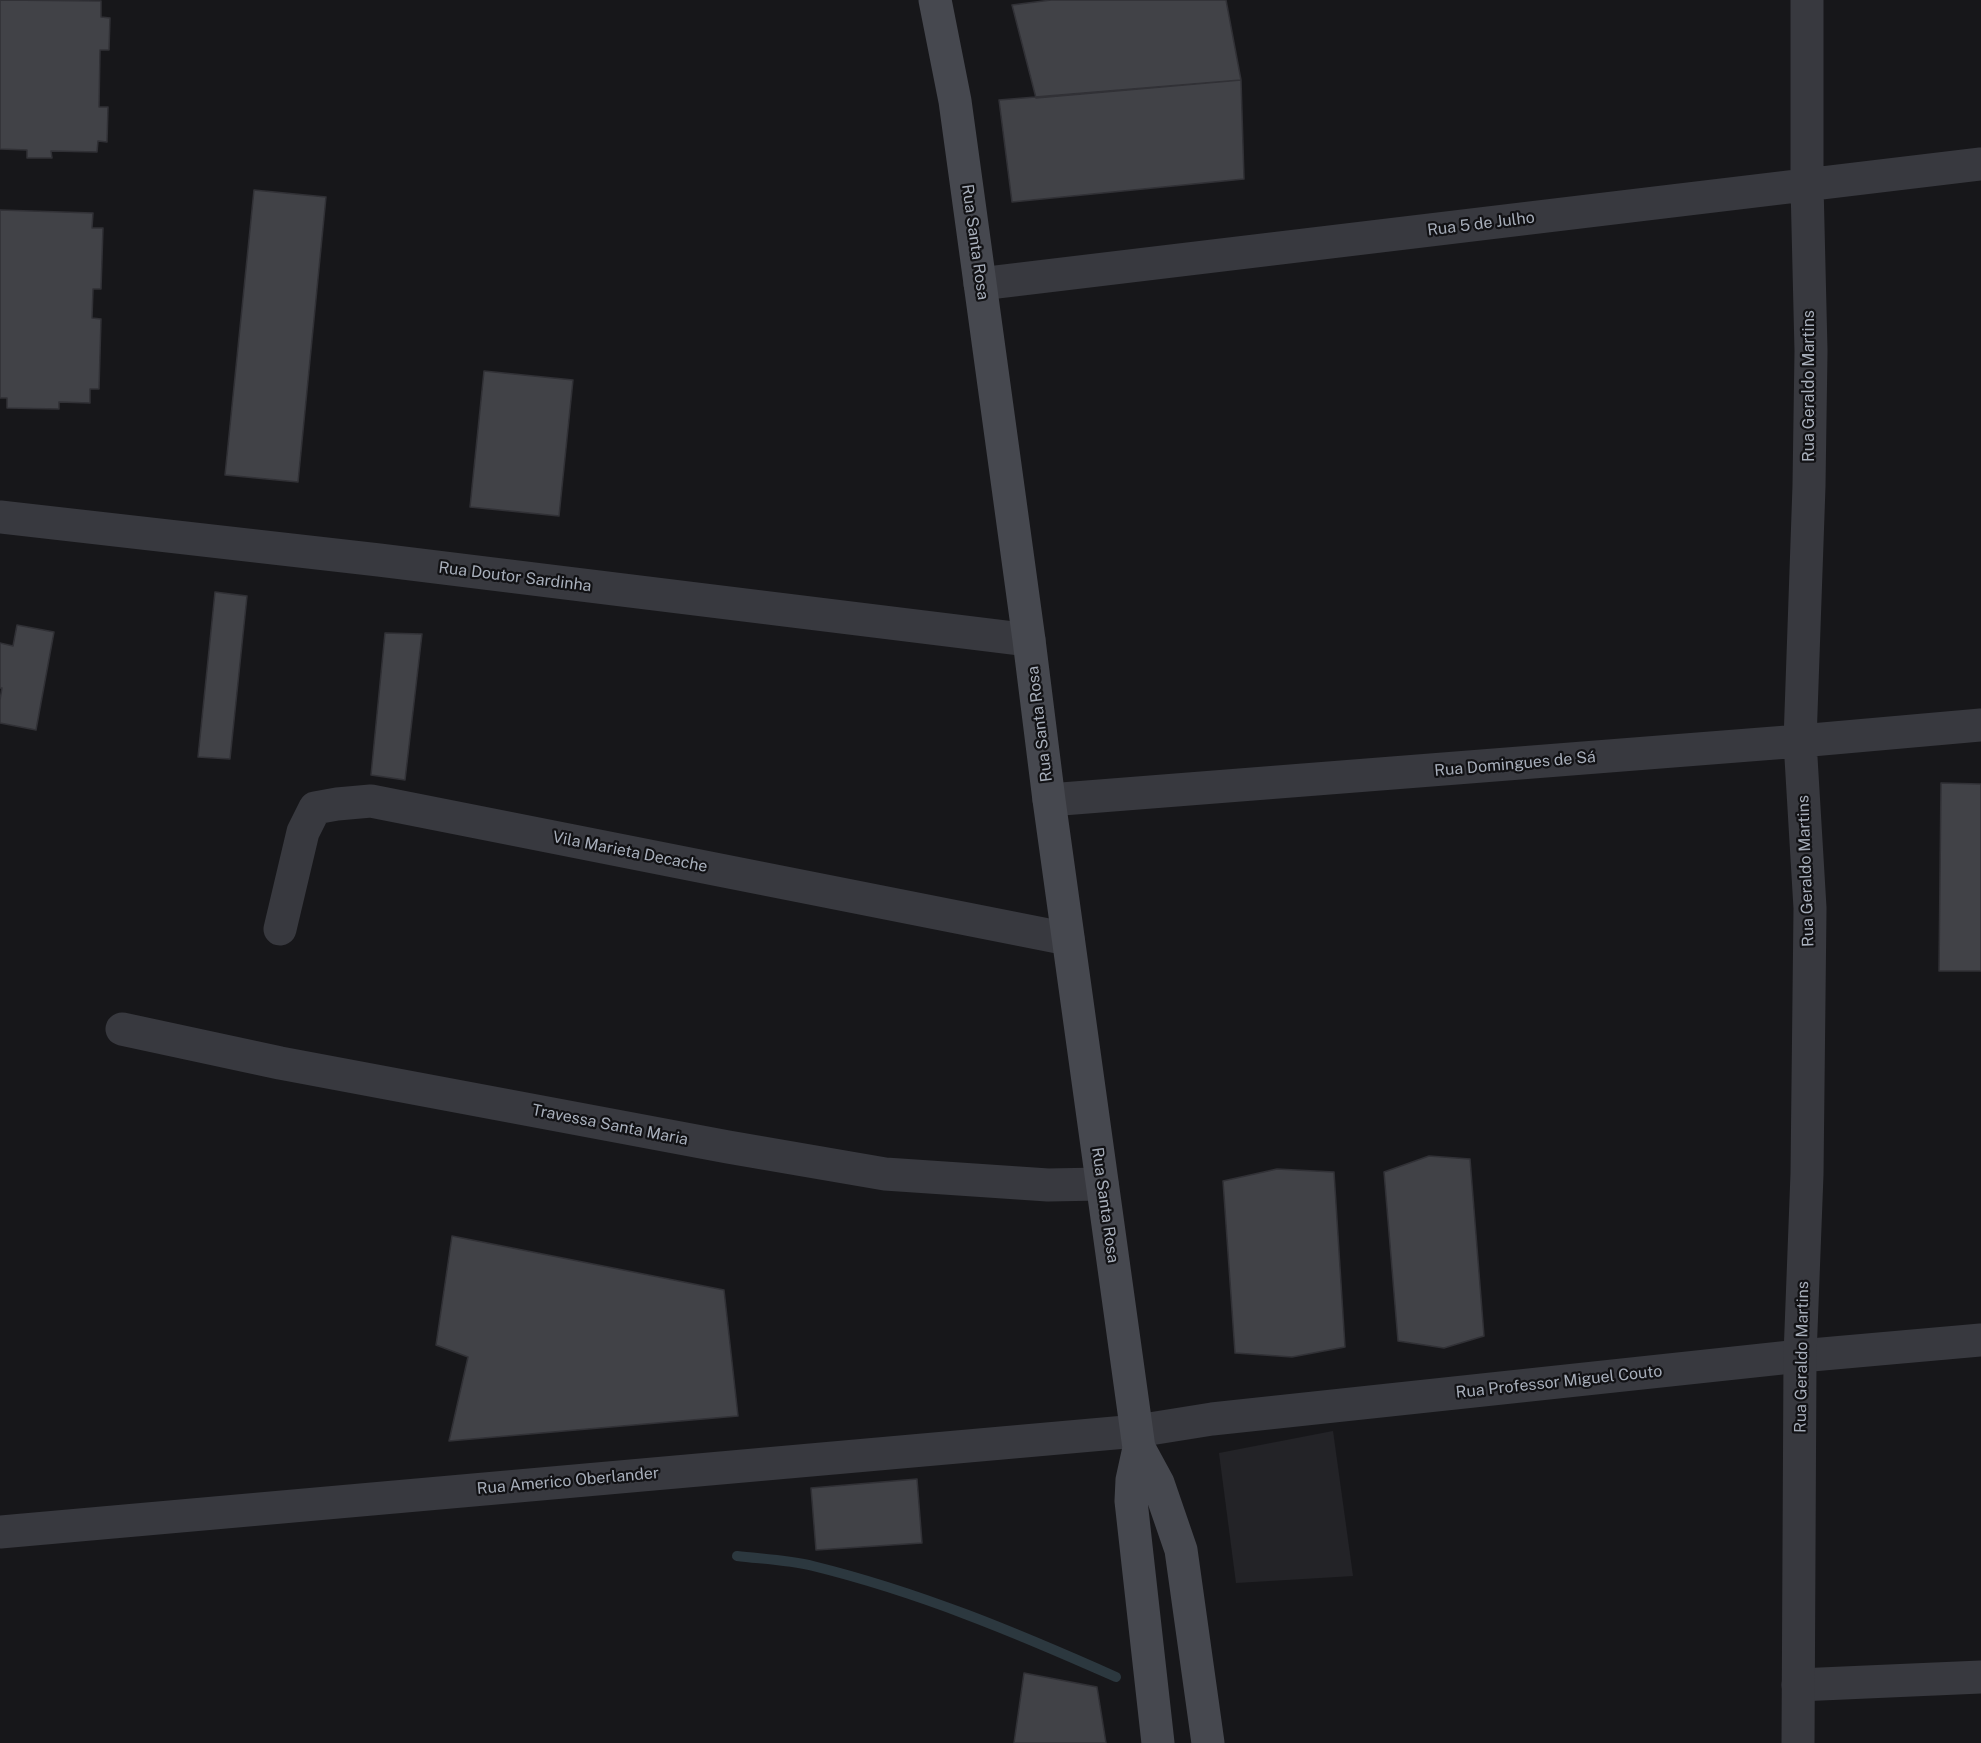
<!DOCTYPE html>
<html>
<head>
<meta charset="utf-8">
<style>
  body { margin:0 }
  canvas { display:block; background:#17171a }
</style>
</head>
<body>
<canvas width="1981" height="1743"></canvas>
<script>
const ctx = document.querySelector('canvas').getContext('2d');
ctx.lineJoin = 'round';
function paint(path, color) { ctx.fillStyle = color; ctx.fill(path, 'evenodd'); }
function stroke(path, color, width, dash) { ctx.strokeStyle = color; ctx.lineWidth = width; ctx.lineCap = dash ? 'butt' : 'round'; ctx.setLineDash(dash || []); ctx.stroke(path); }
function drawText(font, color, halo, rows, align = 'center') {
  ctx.font = font + ' "Public Sans",sans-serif'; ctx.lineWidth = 4.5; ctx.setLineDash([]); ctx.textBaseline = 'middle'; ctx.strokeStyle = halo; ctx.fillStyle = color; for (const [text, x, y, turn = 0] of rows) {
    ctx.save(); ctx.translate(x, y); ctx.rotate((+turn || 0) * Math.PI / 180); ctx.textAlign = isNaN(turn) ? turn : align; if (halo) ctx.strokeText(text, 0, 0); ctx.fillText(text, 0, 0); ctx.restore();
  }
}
const built = new Path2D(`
  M 1333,1431 L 1353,1576 L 1236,1583 L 1219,1453 Z`);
const stream = new Path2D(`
  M 737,1556 C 762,1559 789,1560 813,1566 C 919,1592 1017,1633 1116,1677`);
const building = new Path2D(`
  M 0,0 L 101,1 L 101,17 L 110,18 L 109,50 L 100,50 L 99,107 L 108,107 L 107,142 L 98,141 L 97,152 L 51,151 L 52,158 L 27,158 L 27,150 L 0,149 Z
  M 1051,0 L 1226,0 L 1241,80 L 1036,98 L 1012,5 Z
  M 1241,80 L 1244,179 L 1012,202 L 999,100 Z
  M 254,190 L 326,197 L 298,482 L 225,475 Z
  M 0,210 L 93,213 L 92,228 L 103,228 L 101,289 L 93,289 L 92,318 L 101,319 L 99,389 L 90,389 L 90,403 L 59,402 L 59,409 L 7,408 L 7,398 L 0,398 Z
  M 484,371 L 573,380 L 559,516 L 470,507 Z
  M 215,592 L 247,596 L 230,759 L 198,757 Z
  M 17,625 L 54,632 L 36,730 L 0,723 L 0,700 L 2,688 L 0,688 L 0,643 L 13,646 Z
  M 385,633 L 422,634 L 405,780 L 371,775 Z
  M 1941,783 L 1981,784 L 1981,971 L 1939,971 Z
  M 1429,1156 L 1470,1159 L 1484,1336 L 1444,1348 L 1398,1341 L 1384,1172 Z
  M 1277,1169 L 1334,1172 L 1345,1347 L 1292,1357 L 1235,1353 L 1223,1181 Z
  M 452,1236 L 724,1290 L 738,1416 L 449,1441 L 468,1357 L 436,1345 Z
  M 917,1479 L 922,1543 L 816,1550 L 811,1488 Z
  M 1024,1673 L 1097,1687 L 1106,1743 L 1014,1743 Z`);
const minor = new Path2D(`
  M 0,517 L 379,560 L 1029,640
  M 280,929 L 303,832 L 315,808 L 337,804 L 371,801 L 1068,939
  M 122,1029 L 280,1063 L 728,1147 L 885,1174 L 1048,1185 L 1102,1184
  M 0,1532 L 1137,1431 L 1212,1419 L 1800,1356 L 1981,1340
  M 1798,1685 L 1981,1677`);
const tertiary = new Path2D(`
  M 980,284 L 1981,164
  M 1049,800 L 1800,741 L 1981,725
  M 1798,1743 L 1800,1356 L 1807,1174 L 1810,908 L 1800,741 L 1809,486 L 1811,351 L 1807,185 L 1807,0`);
const secondary = new Path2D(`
  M 935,0 L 955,101 L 1029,640 L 1049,800 L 1139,1448 L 1158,1483 L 1181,1550 L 1208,1743
  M 1139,1448 L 1132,1480 L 1131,1501 L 1158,1743`);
const streetNames = [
  ["Rua 5 de Julho",1481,224,-7],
  ["Rua Santa Rosa",975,242,82],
  ["Rua Geraldo Martins",1809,386,-90],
  ["Rua Doutor Sardinha",515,577,7],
  ["Rua Santa Rosa",1040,724,-97],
  ["Rua Domingues de Sá",1515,764,-5],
  ["Vila Marieta Decache",630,852,11],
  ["Rua Geraldo Martins",1806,871,-92],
  ["Travessa Santa Maria",610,1125,11],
  ["Rua Santa Rosa",1105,1205,82],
  ["Rua Geraldo Martins",1802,1357,-89],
  ["Rua Professor Miguel Couto",1559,1382,-6],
  ["Rua Americo Oberlander",568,1481,-5]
];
paint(built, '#232327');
stroke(stream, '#2c383f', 10);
paint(building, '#414247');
stroke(building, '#313136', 1.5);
stroke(minor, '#38393f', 33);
stroke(tertiary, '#38393f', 33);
stroke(secondary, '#46484f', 33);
drawText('16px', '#a8afbb', '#121215', streetNames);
</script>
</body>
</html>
